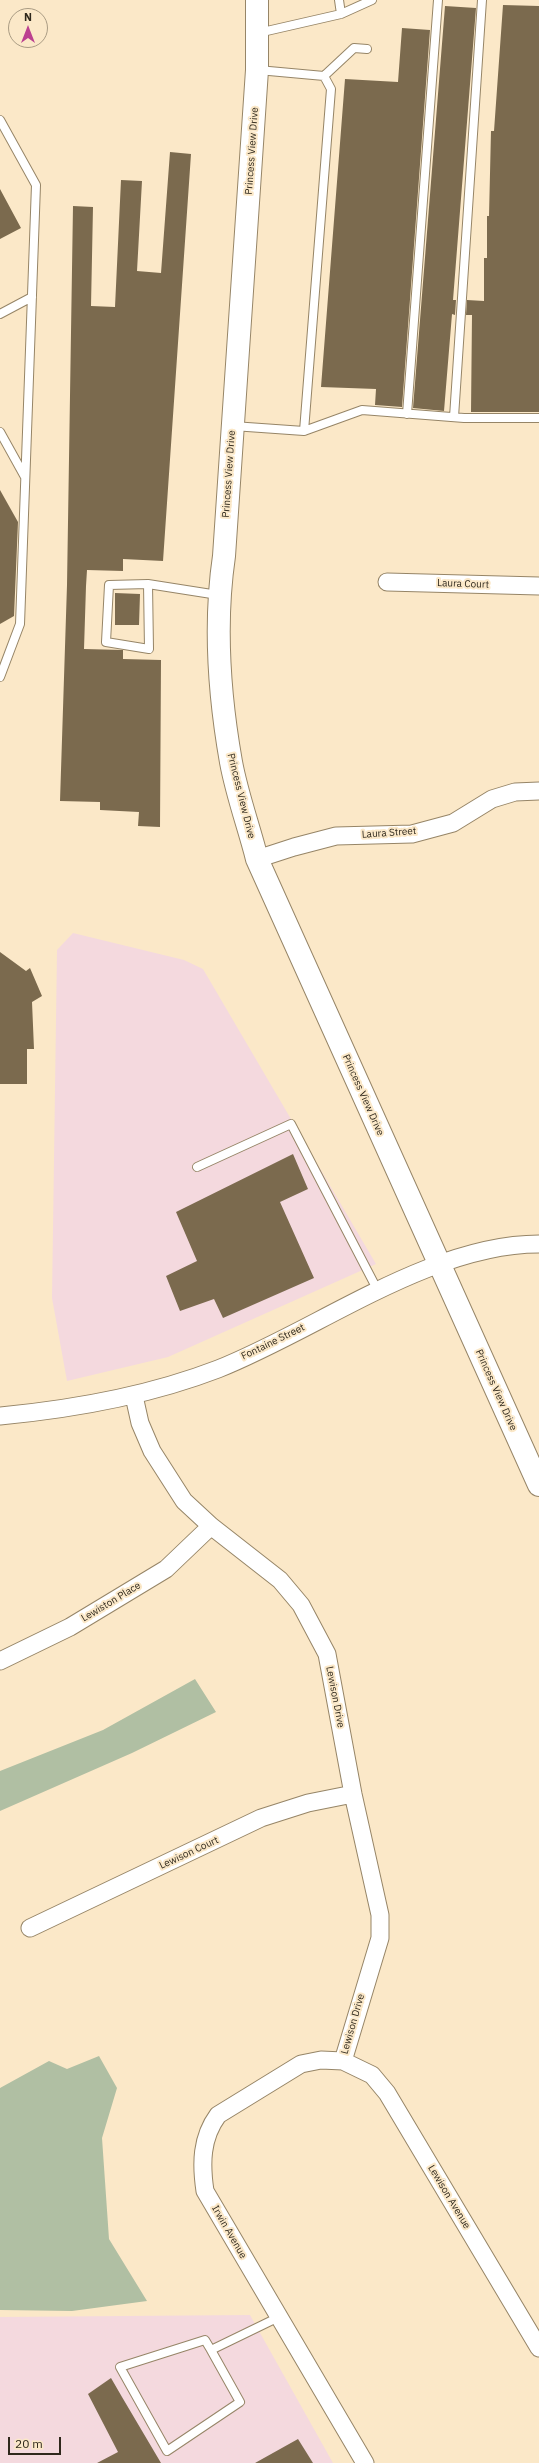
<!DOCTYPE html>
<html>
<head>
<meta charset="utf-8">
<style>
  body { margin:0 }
  #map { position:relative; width:539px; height:2463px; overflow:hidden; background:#fbe8c8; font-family:"IBM Plex Sans",sans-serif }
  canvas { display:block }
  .north { position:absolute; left:8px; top:8px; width:40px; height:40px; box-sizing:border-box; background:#fbe8c8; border:1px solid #a99b83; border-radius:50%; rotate:0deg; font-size:11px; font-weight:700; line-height:16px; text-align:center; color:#2f281c }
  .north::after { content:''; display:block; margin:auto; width:14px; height:18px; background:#bc4090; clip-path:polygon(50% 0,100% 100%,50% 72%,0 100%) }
  .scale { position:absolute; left:8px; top:2437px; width:53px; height:18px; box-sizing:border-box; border:2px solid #2f281c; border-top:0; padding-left:5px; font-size:12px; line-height:14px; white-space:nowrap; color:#2f281c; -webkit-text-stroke:3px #fbe8c8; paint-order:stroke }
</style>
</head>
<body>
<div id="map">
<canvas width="539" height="2463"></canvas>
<div class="north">N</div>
<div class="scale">20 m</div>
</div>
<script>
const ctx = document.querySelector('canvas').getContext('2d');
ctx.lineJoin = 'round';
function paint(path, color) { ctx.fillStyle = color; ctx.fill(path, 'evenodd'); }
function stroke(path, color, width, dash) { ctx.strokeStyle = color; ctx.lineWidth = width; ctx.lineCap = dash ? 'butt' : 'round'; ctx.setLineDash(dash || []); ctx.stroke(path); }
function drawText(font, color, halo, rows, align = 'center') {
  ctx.font = font + ' "IBM Plex Sans",sans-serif'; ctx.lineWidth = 4; ctx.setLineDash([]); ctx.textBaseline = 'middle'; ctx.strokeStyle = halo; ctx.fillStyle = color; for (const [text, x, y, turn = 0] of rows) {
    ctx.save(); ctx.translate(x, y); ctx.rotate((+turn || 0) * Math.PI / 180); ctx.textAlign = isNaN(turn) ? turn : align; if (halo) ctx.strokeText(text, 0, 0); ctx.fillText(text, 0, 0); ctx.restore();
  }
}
const education = new Path2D(`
  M 73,933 L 184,960 L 203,969 L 376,1264 L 168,1357 L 67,1381 L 52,1298 L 57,950 Z
  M 250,2315 L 333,2463 L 0,2463 L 0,2317 Z`);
const green = new Path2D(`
  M 195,1679 L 216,1712 L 132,1753 L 0,1811 L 0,1771 L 103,1730 Z
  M 99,2056 L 117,2088 L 102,2138 L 109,2239 L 147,2301 L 72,2311 L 0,2310 L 0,2088 L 49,2061 L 67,2069 Z`);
const building = new Path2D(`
  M 503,5 L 539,6 L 539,412 L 471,412 L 472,315 L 466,315 L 467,300 L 484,301 L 484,258 L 487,258 L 487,216 L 489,216 L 491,131 L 494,131 Z
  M 445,6 L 476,8 L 453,300 L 456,300 L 455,315 L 452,314 L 444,411 L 413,408 Z
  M 402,28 L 430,30 L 402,407 L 375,405 L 376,389 L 321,387 L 345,79 L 398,82 Z
  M 170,152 L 191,154 L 163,561 L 123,559 L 123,571 L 87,570 L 86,586 L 84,649 L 123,650 L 123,659 L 161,660 L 160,827 L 138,826 L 139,812 L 100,810 L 100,802 L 60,801 L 67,585 L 73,206 L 93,207 L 91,306 L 115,307 L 121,180 L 142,181 L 137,271 L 161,273 Z
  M 0,189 L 21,228 L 0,239 Z
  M 0,490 L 18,522 L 14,616 L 0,624 Z
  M 115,593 L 140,594 L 139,625 L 115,625 Z
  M 0,952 L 26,971 L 30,968 L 42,996 L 32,1002 L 34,1049 L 27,1049 L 27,1084 L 0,1084 Z
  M 293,1154 L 308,1189 L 280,1202 L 314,1278 L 223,1318 L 214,1299 L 180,1311 L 166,1276 L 197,1261 L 176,1212 Z
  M 111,2378 L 122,2397 L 161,2463 L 97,2463 L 118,2452 L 88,2394 Z
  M 298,2439 L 313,2463 L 255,2463 Z`);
const lane = new Path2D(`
  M 341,14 L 372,0
  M 258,33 L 341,14 L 339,0
  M 258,70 L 324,76 L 354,48 L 367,49
  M 0,120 L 36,185 L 20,624 L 0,677
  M 0,314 L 32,297
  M 407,414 L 438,0
  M 454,417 L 482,0
  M 233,426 L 304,431 L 331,89 L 324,76
  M 304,431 L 362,410 L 464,418 L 539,418
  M 0,432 L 25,477
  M 148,584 L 109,585 L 106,642 L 149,649 L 148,584 L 218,595
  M 197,1167 L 291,1124 L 378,1291
  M 211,2350 L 240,2402 L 167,2451 L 120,2367 L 205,2340 L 211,2350 L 279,2317`);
const street = new Path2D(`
  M 387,582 L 539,586
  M 257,859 L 294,847 L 336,836 L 412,834 L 453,823 L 492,799 L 515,792 L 539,791
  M 134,1396 L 140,1423 L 152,1451 L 184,1501 L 211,1526 L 280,1580 L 301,1605 L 327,1654 L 353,1794 L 380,1915 L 380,1938 L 343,2061
  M 0,1416 C 74,1409 148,1396 218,1369 C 317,1330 430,1244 539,1244
  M 0,1661 L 70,1627 L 166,1569 L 211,1526
  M 30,1928 L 261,1818 L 308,1803 L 353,1794
  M 365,2463 L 205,2191 C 201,2164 201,2138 218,2115 L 301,2064 L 321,2060 L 343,2061 L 372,2075 L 387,2093 L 539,2348`);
const secondary = new Path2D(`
  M 257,0 L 257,70 L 224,556 C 214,624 219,694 231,762 C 237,795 249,827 257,859 L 539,1485`);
const streetNames = [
  ["Princess View Drive",252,151,-86],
  ["Princess View Drive",229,474,-86],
  ["Laura Court",463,584,2],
  ["Princess View Drive",241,796,76],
  ["Laura Street",389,833,-4],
  ["Princess View Drive",363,1095,66],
  ["Fontaine Street",273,1342,-26],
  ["Princess View Drive",496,1390,66],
  ["Lewiston Place",111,1602,-31],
  ["Lewison Drive",335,1697,79],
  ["Lewison Court",189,1853,-25],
  ["Lewison Drive",353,2024,-74],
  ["Lewison Avenue",449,2197,59],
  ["Irwin Avenue",229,2232,60]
];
paint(education, '#f4d9de');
paint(green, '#b0bfa3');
paint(building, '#7b6a4e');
stroke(lane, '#968567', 10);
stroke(street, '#968567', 19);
stroke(secondary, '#968567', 24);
stroke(lane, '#fff', 8);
stroke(street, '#fff', 17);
stroke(secondary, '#fff', 22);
drawText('10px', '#2f281c', '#fbe8c8', streetNames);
</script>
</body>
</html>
